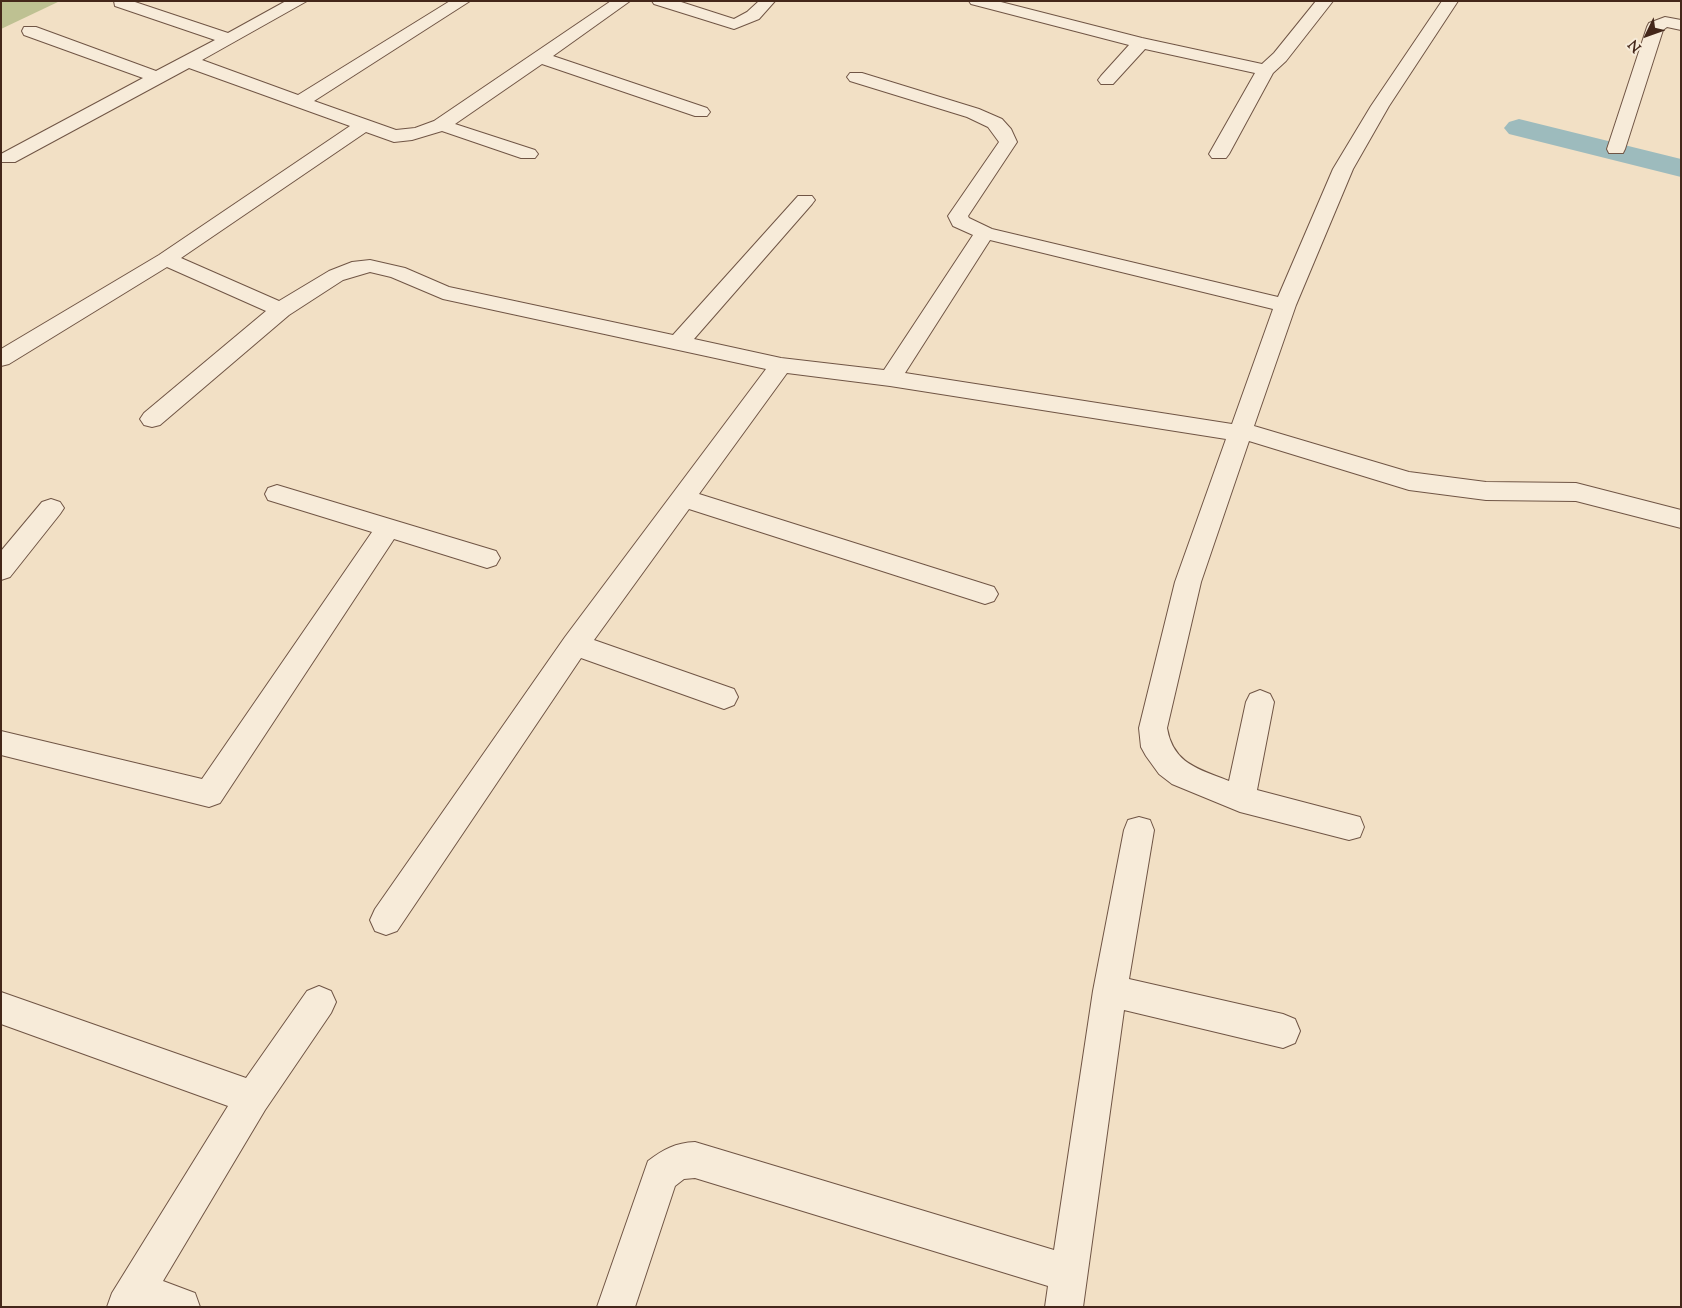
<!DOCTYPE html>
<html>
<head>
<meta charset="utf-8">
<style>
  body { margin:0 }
  #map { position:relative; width:1682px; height:1308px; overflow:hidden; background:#f2e0c5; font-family:"Sorts Mill Goudy",serif }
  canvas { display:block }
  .frame { position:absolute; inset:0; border:2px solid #44271a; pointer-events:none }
  .north { position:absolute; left:1622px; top:10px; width:50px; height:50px; -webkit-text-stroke:4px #f7ebd9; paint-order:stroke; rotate:228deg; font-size:14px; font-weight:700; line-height:20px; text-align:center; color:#44271a }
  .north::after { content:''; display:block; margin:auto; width:18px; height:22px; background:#44271a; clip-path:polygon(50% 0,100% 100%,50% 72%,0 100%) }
</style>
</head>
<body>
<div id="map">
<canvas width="1682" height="1308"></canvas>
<div class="frame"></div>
<div class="north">N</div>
</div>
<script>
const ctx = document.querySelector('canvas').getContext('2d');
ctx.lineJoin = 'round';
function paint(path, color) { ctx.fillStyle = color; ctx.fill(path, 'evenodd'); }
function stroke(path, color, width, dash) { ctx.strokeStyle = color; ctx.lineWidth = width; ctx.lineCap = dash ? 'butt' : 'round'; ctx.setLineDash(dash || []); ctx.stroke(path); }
const green = new Path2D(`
  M 1,1 L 60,1 L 1,29 Z`);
const canal = new Path2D(`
  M 1519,119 L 1681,159 L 1681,177 L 1509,134 L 1504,128 L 1509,122 Z`);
const minor = new Path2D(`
  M 114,1 L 132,1 L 228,33 L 286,1 L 307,1 L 202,60 L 298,95 L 450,1 L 470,1 L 314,101 L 396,130 L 415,128 L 434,121 L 611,1 L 630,1 L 553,56 L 707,108 L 710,112 L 707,116 L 695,116 L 542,64 L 455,124 L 535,150 L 538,154 L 535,158 L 521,158 L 442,131 L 412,140 L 394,142 L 366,132 L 181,258 L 279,301 L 329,271 L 352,262 L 370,260 L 405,268 L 449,287 L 673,335 L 798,196 L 812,196 L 815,200 L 812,204 L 694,339 L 781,358 L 884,370 L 973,235 L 953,226 L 948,216 L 999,142 L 988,127 L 967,117 L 850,81 L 847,77 L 850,73 L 862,73 L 979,109 L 1002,119 L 1011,129 L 1017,142 L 968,216 L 969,218 L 992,229 L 1278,297 L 1333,169 L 1371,106 L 1442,1 L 1458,1 L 1389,106 L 1353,169 L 1296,305 L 1254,426 L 1409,472 L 1486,482 L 1576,483 L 1681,510 L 1681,528 L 1576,501 L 1486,500 L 1409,490 L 1249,441 L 1201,582 L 1167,728 C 1173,764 1199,769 1229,781 L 1246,702 L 1250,694 L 1260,690 L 1270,694 L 1274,702 L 1257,790 L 1360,817 L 1364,827 L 1360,837 L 1349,840 L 1240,812 L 1172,784 L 1159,774 L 1146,756 L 1141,747 L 1139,728 L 1175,582 L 1226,439 L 890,386 L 787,373 L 699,494 L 994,587 L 998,594 L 994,601 L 985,604 L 689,509 L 594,640 L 734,689 L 738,697 L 734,705 L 724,709 L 581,658 L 397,931 L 386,935 L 375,931 L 370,920 L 375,909 L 565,637 L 766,369 L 443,299 L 391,277 L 370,272 L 343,280 L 289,315 L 160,425 L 152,427 L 144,425 L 140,419 L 144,413 L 266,311 L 167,267 L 9,364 L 1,366 L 1,349 L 159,255 L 350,126 L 189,68 L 15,162 L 1,162 L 1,154 L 143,78 L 24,35 L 22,31 L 24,27 L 36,27 L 156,71 L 215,40 L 115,6 ZM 990,240 L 1273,309 L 1232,424 L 905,373 Z
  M 652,1 L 678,1 L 734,19 L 747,12 L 759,1 L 775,1 L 759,19 L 734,29 L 654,4 Z
  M 969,1 L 997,1 L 1142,38 L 1262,64 L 1274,53 L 1316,1 L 1333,1 L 1286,61 L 1273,73 L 1229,154 L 1226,158 L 1212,158 L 1209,154 L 1255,73 L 1145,49 L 1113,84 L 1101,84 L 1098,80 L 1101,76 L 1129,45 L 971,4 Z
  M 1665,17 L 1681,20 L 1681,30 L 1667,27 L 1663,30 L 1625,149 L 1623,153 L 1609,153 L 1607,149 L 1647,27 L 1649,23 Z
  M 277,485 L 496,551 L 500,558 L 496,565 L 487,568 L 394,539 L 220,803 L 209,807 L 1,755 L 1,731 L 202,779 L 372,532 L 268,500 L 265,494 L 268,488 Z
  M 51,499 L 60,502 L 64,508 L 60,514 L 10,577 L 1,580 L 1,551 L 42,502 Z
  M 1139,817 L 1150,820 L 1154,830 L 1129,979 L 1283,1014 L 1295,1019 L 1300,1031 L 1295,1043 L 1283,1048 L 1124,1010 L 1083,1307 L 1045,1307 L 1048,1286 L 695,1178 L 684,1179 L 675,1186 L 635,1307 L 597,1307 L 648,1161 C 664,1149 675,1143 695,1142 L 1054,1250 L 1093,991 L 1124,830 L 1128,820 Z
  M 319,986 L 331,991 L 336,1002 L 331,1013 L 265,1110 L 163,1281 L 195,1293 L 200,1307 L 107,1307 L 112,1293 L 228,1106 L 1,1024 L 1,992 L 246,1078 L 307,991 Z`);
paint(green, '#bec192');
paint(canal, '#9dbbbd');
stroke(minor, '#705545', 2);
paint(minor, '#f7ebd9');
</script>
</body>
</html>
